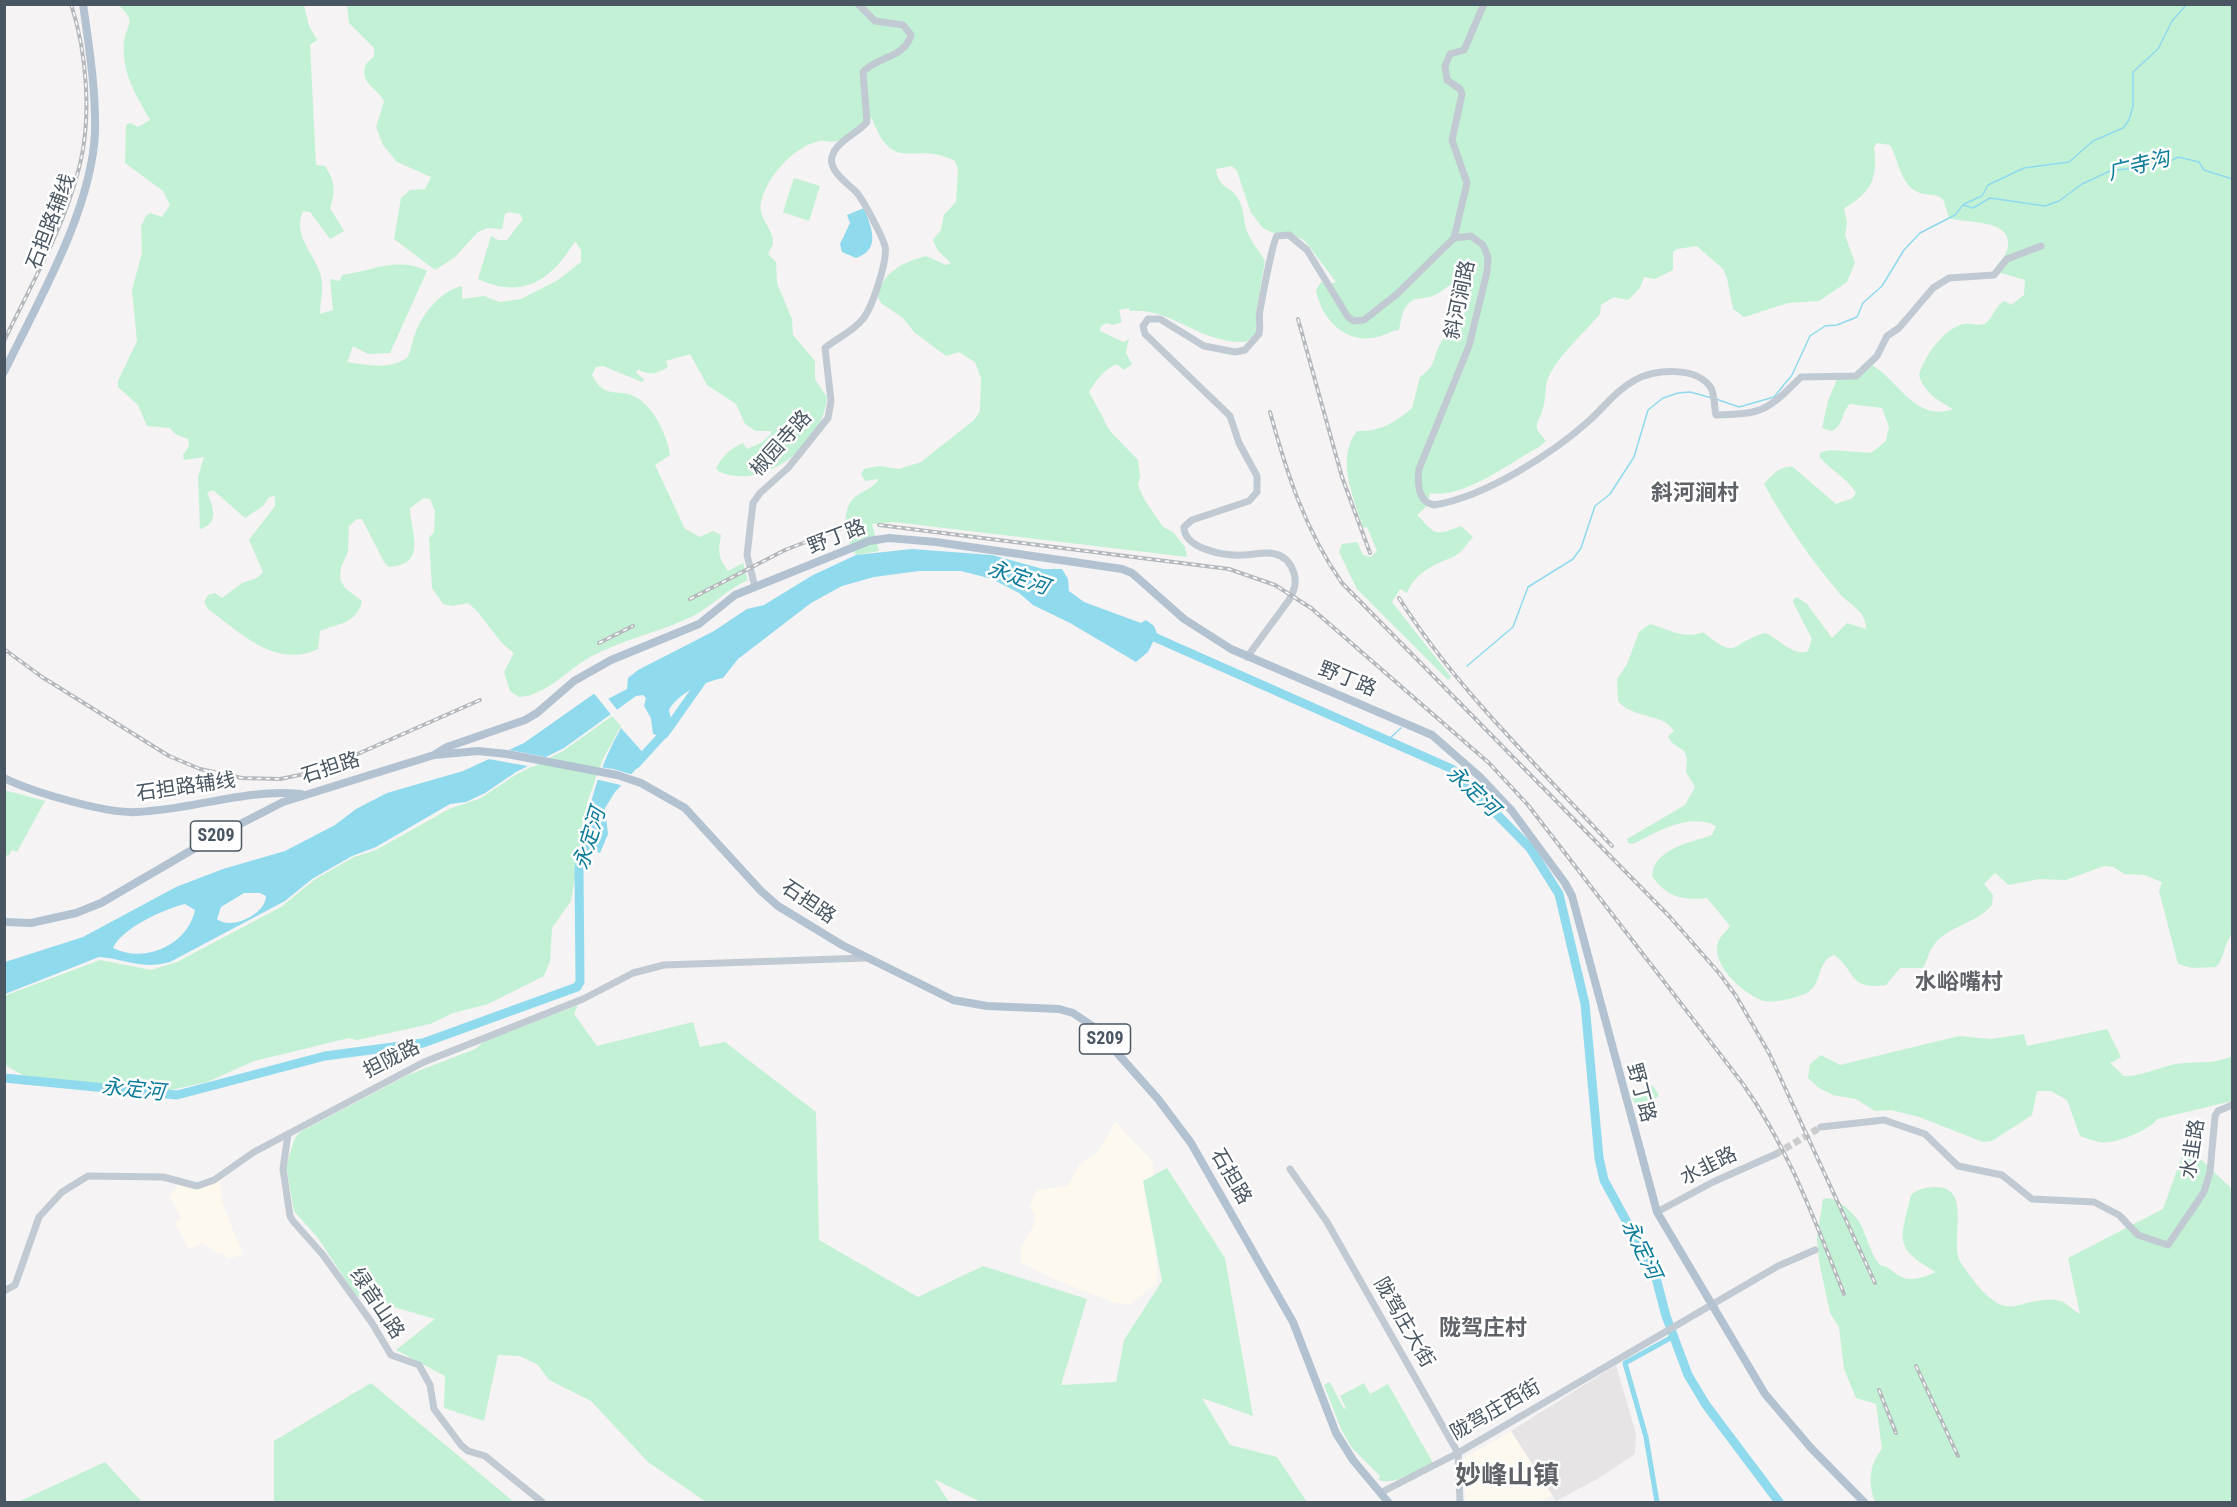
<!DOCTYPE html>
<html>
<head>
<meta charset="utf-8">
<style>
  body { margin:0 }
  #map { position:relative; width:2237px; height:1507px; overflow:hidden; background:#f5f3f3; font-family:"Roboto Condensed",sans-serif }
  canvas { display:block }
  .frame { position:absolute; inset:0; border:6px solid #4a5661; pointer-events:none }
</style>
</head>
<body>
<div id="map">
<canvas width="2237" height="1507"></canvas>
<div class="frame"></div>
</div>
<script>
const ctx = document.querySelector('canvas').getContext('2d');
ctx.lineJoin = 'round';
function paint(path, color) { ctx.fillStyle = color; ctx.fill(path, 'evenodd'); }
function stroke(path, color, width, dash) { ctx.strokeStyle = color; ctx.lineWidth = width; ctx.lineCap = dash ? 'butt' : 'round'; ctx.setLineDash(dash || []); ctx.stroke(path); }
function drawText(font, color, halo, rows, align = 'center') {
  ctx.font = font + ' "Roboto Condensed","Noto Sans SC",sans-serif'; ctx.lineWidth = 5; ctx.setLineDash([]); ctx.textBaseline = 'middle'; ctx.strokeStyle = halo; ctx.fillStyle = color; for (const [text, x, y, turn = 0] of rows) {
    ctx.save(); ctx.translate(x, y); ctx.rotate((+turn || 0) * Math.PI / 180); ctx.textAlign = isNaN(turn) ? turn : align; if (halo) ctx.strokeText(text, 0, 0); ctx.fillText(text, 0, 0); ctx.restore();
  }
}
const commercial = new Path2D(`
  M 1115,1122 L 1153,1162 L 1157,1284 L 1130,1304 L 1115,1303 L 1056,1280 L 1021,1263 L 1021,1247 L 1034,1225 L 1035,1216 L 1029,1206 L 1037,1190 L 1068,1186 L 1079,1165 L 1098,1152 Z
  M 220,1180 L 222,1202 L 243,1255 L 227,1259 L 223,1252 L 218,1254 L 203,1243 L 189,1249 L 175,1223 L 182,1218 L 169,1197 L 178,1185 L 200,1188 Z
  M 1511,1431 L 1553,1495 L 1538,1502 L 1466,1502 L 1464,1458 Z`);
const education = new Path2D(`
  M 1616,1365 L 1636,1434 L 1635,1454 L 1599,1478 L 1556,1501 L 1511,1431 Z`);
const green = new Path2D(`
  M 119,5 L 304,5 L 309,26 L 317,40 L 310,45 L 316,165 L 325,166 C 335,181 336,191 330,208 L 344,231 L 330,239 L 310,212 L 303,211 C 292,237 315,253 321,276 C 324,287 320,303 320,314 L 333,310 L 330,279 L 340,281 L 342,275 C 373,271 397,256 427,271 L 390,353 L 368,354 L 353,346 L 347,362 C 370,365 387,370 407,358 C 412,349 412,340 416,331 C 424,312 441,291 462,286 L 462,299 L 484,296 L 500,302 L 521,299 L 558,280 L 581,262 L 581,250 L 575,241 C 552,280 523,300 478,279 L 491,236 L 498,240 L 507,240 L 523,219 L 520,214 L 509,212 L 505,214 L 502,229 L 487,228 L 478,232 L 455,257 L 435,270 L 394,239 L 401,198 L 410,190 L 425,189 L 431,177 L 397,162 L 383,145 L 376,127 L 384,101 C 379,90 360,83 365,67 C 366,62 371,60 374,56 L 374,48 L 349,23 L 347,5 L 2232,5 L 2232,934 C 2223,945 2225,958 2216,967 L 2191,968 L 2178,964 L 2159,891 L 2162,882 L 2144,875 L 2125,874 L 2113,867 L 2104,866 L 2066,880 L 2039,879 L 2009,885 L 1995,873 L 1984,884 L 1993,895 L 1992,905 C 1976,924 1947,926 1933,946 C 1929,952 1927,961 1923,968 L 1900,968 L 1886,985 C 1848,991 1856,970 1834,955 C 1816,961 1823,986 1805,994 C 1796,998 1775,1003 1765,1001 C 1745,996 1708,963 1719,940 C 1721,935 1727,931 1730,926 L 1707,898 C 1684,901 1666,897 1652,876 C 1654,848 1691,843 1712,835 L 1716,826 C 1689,812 1657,832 1633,844 L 1628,843 L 1627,839 L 1685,805 L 1695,787 L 1686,772 L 1687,759 L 1684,751 L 1671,742 L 1668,736 L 1674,731 C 1662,712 1632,719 1618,701 L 1617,679 L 1627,664 L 1639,632 L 1650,624 C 1667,629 1685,640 1703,632 C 1739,662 1729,643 1765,633 C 1778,638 1793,657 1808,651 L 1812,639 L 1794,604 L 1793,600 L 1797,597 L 1807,604 L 1832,638 L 1847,623 L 1866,629 C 1867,612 1850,605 1840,594 C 1812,561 1785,522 1764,484 C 1772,475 1780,465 1793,467 L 1836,504 L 1853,498 L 1856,493 C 1848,479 1830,470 1819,456 L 1821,452 L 1831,450 L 1871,453 L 1886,441 L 1889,427 L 1882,408 L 1850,404 C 1841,413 1844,424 1832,431 L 1822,428 L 1828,401 L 1837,379 L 1856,379 L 1872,365 C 1898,380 1916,423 1953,409 C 1939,401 1924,393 1919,375 C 1924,357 1944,327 1965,324 C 1972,323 1980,328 1987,322 C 1995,315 1995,305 2005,301 L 2011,305 L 2024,295 L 2025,280 L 1994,271 C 1996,263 2007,257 2008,247 C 2012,218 1966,224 1949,218 L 1943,199 C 1935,193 1929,196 1920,193 C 1900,186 1899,160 1890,145 L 1877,143 L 1874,147 C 1878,177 1872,193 1844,208 L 1847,223 L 1845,235 L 1855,263 L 1847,282 L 1819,301 L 1788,303 L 1744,317 L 1733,309 L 1727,278 L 1723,269 L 1697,246 L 1677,249 L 1673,252 L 1673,270 L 1655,279 L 1644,277 L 1640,288 L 1628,300 L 1614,297 L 1601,305 L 1600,314 C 1582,336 1558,354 1547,381 C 1545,388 1546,399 1543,408 C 1537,428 1531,423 1546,441 L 1539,447 C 1509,463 1464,499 1430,493 L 1427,506 L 1417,515 C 1436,534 1433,537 1461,526 L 1473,537 C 1467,543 1461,554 1453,557 C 1433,565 1416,572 1407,593 L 1400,589 L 1392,602 L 1451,677 L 1448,680 L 1357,589 L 1339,552 L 1342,544 L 1357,542 L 1363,555 L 1371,557 L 1377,551 L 1367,527 L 1363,528 C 1354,497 1335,460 1357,431 C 1378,432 1396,423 1412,408 L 1420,377 C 1439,363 1431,358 1442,341 C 1453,323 1476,311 1470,288 C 1449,277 1449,290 1432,296 C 1425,299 1416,297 1409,303 C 1402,309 1401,321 1399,330 C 1390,331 1382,337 1372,338 C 1342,342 1321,317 1316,290 L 1321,282 L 1326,285 L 1336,282 L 1305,241 L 1290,233 L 1273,233 L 1263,228 L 1251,213 L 1237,171 L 1232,166 L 1216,169 C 1219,190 1230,185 1237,197 C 1244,207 1243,217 1246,228 C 1249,240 1259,250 1265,261 L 1256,312 L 1256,333 L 1246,342 C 1198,344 1175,308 1130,311 L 1129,308 L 1119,310 L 1122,322 L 1113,325 L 1107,323 L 1101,326 L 1100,331 L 1123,342 L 1129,339 L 1126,353 L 1132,364 L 1124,370 L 1117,364 C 1104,369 1096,380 1089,392 L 1110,431 L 1138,460 L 1140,476 L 1138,485 L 1144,499 L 1163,527 L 1173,532 L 1185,547 L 1187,557 L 894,522 L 872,524 L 879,551 L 856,555 C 846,540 839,510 856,496 C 863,491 875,487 879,479 L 865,481 L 861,474 L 864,469 L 879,466 L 899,469 L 921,462 L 974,420 L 980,411 L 981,378 L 975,362 L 959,352 L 946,356 L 914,332 L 903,318 L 881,303 L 878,297 C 882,272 903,262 926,256 L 946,265 L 951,263 L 938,251 L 933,240 L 941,230 L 944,215 L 956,202 L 958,169 L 955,161 C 915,139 893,177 872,118 C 859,124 850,136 837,141 C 830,143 826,140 819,141 C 793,147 767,177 761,202 C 757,216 773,229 773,242 C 773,246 770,249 768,254 L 776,262 L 777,283 L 792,319 L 793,335 L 815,361 L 815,379 L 827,397 C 824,443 763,493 718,471 L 716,468 C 723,455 730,449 743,443 L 747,449 L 761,443 L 770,435 L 772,431 L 756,431 L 745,424 L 736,404 L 707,385 L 690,354 L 666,361 L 668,367 C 656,374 649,376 638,369 L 636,373 L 644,379 L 642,382 L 603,366 L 596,367 L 592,375 C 605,402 620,386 639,399 C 654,409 668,437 670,455 L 655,465 L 685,529 L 700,537 L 713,531 L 721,535 C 718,551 718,557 728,571 L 743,563 L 748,580 C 726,590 710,608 689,618 C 658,632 625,639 594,655 C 569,667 547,696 519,697 L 510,691 L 504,672 L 514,653 C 494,639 486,617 468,603 L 453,606 L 443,604 L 432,588 L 429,538 L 434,532 L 435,511 L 430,499 L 424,498 L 410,508 C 410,532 429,564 389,567 L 384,562 L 362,519 L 357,519 L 349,526 L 348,552 L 341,567 L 340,579 L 345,588 L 362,601 C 356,625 338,623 320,631 L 318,649 C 275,669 241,633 208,609 L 204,602 L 208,595 L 215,593 L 222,598 L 242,583 L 257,578 L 263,572 L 249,540 L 275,506 L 275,496 L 269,497 L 263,506 L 245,518 L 213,490 L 207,493 C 214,507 219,524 200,529 L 198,477 L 204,457 L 184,460 L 183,455 L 189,446 L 188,439 L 175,434 L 170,428 L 147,426 L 138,405 L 118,387 L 118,381 L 137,341 L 132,290 L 142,253 L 141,226 L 146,216 L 150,213 L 162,217 L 170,205 L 163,191 L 125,163 L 126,125 L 130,123 L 138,127 L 150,120 C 141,103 131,89 126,69 C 124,60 123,51 124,41 C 128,22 136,22 119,5 Z
  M 794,178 L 820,186 L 809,221 L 783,212 Z
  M 612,716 L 621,726 L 603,759 L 587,803 L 571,901 L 552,928 L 550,961 L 544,976 L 488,1004 L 453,1013 L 430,1024 L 357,1040 L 349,1038 L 254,1061 L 207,1082 L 171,1090 L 26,1077 L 5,1065 L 4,996 L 100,960 L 151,970 L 177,962 L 281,907 L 314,880 L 354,857 L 376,850 L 449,809 L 481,798 L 517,774 L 563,751 Z
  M 4,790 L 45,801 L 17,852 L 12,850 L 8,856 L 5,854 Z
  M 578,1005 L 574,1014 L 597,1046 L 693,1022 L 700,1047 L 725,1042 L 816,1112 L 819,1240 L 918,1297 L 983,1266 L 1087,1299 L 1061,1385 L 1116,1382 L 1124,1340 L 1162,1281 L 1143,1181 L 1167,1168 L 1225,1258 L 1253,1416 L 1202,1398 L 1230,1445 L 1277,1457 L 1307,1502 L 981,1502 L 934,1479 L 949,1502 L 706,1502 L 648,1462 L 591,1401 L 549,1380 L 538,1365 L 520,1356 L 498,1355 L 484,1421 L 444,1408 L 445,1376 L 396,1350 L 435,1319 L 356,1296 L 318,1238 L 294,1211 L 286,1166 L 295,1138 L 300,1132 L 408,1075 L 475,1049 L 485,1041 Z
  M 2107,1029 L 2121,1057 L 2110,1063 L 2124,1076 C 2143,1076 2157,1068 2175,1064 C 2194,1061 2214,1065 2232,1056 L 2232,1101 L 2157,1119 C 2151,1129 2121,1141 2109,1142 C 2100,1144 2089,1139 2080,1136 L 2067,1100 L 2051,1091 L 2037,1091 L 2032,1115 L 1992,1141 L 1983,1142 L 1919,1117 L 1891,1110 L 1875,1111 L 1856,1099 L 1833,1095 L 1819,1088 L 1808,1078 L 1810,1064 L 1821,1055 L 1840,1065 L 1959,1036 L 1991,1039 L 2024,1034 L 2027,1046 Z
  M 1653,1085 L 1659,1096 L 1638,1109 L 1632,1098 Z
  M 2186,1145 L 2232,1189 L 2232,1502 L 1875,1502 C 1868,1483 1869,1465 1882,1449 L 1876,1404 L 1856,1398 L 1844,1369 L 1839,1327 L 1830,1313 L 1819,1261 L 1817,1237 L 1823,1199 C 1829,1197 1834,1199 1840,1203 C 1869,1222 1863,1243 1880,1265 C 1890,1267 1893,1273 1901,1277 C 1911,1282 1928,1276 1936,1272 C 1892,1247 1901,1239 1911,1195 C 1918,1189 1924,1188 1933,1187 C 1975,1184 1948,1243 1961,1263 C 1973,1280 1993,1311 2015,1306 C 2029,1303 2042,1298 2056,1300 C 2066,1301 2072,1310 2080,1314 L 2068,1258 L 2163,1209 Z
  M 1330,1382 L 1344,1409 L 1346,1408 L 1340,1396 L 1364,1383 L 1370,1394 L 1388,1384 L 1433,1463 C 1418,1469 1395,1486 1379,1480 L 1380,1476 L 1352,1448 L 1341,1429 L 1324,1385 Z
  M 371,1383 L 514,1502 L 274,1502 L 274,1441 Z
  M 105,1462 L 142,1502 L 18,1502 Z`);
const water = new Path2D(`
  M 864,208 C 871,227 882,249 856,258 L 842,252 L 840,244 L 850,223 L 847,215 Z
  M 912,549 L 992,555 L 1043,569 L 1062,569 L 1068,579 L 1069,591 L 1084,602 L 1141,623 L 1146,620 L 1154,626 L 1157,634 L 1148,652 L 1136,662 L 1070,623 L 1033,605 L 1019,593 L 992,579 L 961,571 L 919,571 L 874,577 L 842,586 L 811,603 L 738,659 L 723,678 C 704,682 679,692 669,710 L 673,728 L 667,738 L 653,734 L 651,718 L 644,706 L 646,698 L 643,695 L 636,696 L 564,748 L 516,772 L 485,793 L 466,802 L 450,804 L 376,847 L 352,856 L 312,879 L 285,901 L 170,962 C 141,970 126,959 99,957 L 5,994 L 5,962 L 83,937 L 176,887 L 223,869 L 285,851 L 335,825 L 356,809 L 387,793 L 463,771 L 524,743 L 595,693 L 602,702 L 627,689 L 628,678 L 638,670 L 714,631 L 747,609 L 764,605 L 813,575 L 856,555 ZM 244,893 L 260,893 L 266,896 C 266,914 231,931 217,919 L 221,907 ZM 185,904 L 195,910 C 188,945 144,964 113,948 C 122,928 164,909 185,904 Z
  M 621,728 L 647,757 L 615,792 L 605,808 L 608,834 L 600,853 L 583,846 C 588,804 600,765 621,728 Z`);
const pier = new Path2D(`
  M 596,690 L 603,698 L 606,696 L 619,712 L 613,717 L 592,691 Z
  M 504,749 L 551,758 L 533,767 L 483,758 Z
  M 599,767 L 613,769 L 634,775 L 625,786 L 595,779 Z`);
const stream = new Path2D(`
  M 1964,204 L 1982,196 L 1988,185 L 2024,168 L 2069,162 L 2093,141 L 2123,128 L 2129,120 L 2133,106 L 2133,72 L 2158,49 L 2172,21 L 2187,4
  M 1716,399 L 1739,407 L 1774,397 L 1792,375 L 1810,336 L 1825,326 L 1837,325 L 1857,317 L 1863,303 L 1882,286 L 1904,250 L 1920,233 L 1955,215 L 1963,205 L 1973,208 L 1990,198 L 2045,206 L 2059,201 L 2082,184 L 2110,171 L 2165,164 L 2178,157 L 2199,162 L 2204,170 L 2232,179
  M 1467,666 L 1513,627 L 1528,587 L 1573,559 L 1581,548 L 1595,506 L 1610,494 L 1634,457 L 1648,410 L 1663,398 L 1678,393 L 1690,392 L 1712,398
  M 1387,741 L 1401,728`);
const canal = new Path2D(`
  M 1657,1502 L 1646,1437 L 1625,1363 L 1674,1336`);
const river = new Path2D(`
  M 1145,633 L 1452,769 L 1530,848 L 1559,894 L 1585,1004 L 1599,1158 L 1604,1180 L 1655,1274 L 1666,1316 L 1688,1375 L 1706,1405 L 1779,1502
  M 636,764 L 668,729 L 704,678
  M 4,1078 L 177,1095 L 325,1056 L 423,1043 L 577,987 L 580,982 L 579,868 L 588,836`);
const minorTunnel = new Path2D(`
  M 1776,1154 L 1821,1127`);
const minor = new Path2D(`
  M 1454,238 L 1467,183 L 1452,140 L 1462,94 L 1460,89 L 1447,80 L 1445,66 L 1450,54 L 1464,50 L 1484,4
  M 755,587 L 747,555 L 753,503 L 760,493 L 788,468 L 828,418 L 831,401 L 825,348 C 837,338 852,332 862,320 C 872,309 888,260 885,246 C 882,236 864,201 857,193 C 850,185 828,171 832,157 C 836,141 857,134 867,122 L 863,72 C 877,56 904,59 911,35 L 903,25 L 875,21 L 858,4
  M 1247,657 L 1289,600 C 1294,591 1297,583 1294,573 C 1291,564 1285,556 1275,554 C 1265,551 1253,555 1242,555 C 1225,556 1184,549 1184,527 L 1192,520 L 1249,501 L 1257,492 L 1257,476 L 1239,443 L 1230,416 L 1145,334 L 1143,326 L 1148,319 L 1160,319 L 1204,346 L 1235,352 L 1245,350 L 1259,334 C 1261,326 1258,318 1260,310 C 1262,299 1273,240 1277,236 L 1289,235 L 1307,250 L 1348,317 L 1354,321 L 1364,320 L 1397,294 L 1454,238 L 1471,236 L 1483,245 L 1488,257 L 1487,272 L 1469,346 L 1419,469 C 1417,483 1418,502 1434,505 C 1485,497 1552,454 1590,420 C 1605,406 1617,390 1635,380 C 1655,369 1697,366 1711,388 C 1715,395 1714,407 1716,415 C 1764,414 1768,410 1801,377 L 1856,376 L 1877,356 L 1887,336 L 1899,328 L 1933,288 L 1949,278 L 1994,275 L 2007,259 L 2041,246
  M 1821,1127 L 1884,1120 L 1925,1134 L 1958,1166 L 2002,1175 L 2032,1199 L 2094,1202 L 2119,1215 L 2138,1235 L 2168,1245 L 2204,1192 L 2210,1172 L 2215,1116 L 2218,1111 L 2232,1105
  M 288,1134 L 283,1169 L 290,1216 L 293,1221 L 323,1255 L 372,1323 L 391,1355 L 419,1365 L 430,1385 L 434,1409 L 461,1445 L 468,1451 L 485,1456 L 542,1502
  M 1290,1169 L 1327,1222 L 1458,1453 L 1460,1502
  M 1657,1212 L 1713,1182 L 1776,1154
  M 4,1291 L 15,1285 L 39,1217 L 62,1192 L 88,1176 L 163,1177 L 197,1186 L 214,1180 L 254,1152 L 424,1062 L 583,999 L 633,973 L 664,965 L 865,958
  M 1380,1493 L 1458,1453 L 1778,1266 L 1815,1250`);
const major = new Path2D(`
  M 4,372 C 38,301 91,212 95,133 C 96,89 89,47 83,4
  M 434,755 L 447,747 L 525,720 L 537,713 L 574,681 L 611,660 L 699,624 L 735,595 L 869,541 L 889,538 L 936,542 L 1122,569 L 1132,573 L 1184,619 L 1231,649 L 1432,735 L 1480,777 L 1512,811 L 1565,883 L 1572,896 L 1657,1212 L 1765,1394 L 1811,1448 L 1864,1502
  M 4,778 C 32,792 107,814 137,812 C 193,810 246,788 301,794
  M 4,922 L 31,923 L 76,913 L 101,903 L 209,840 L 283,802 L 434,755 L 478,751 L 507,754 L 617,775 L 641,783 L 685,808 L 761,891 L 778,906 L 842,945 L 953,1000 L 987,1006 L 1059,1009 L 1073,1013 L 1094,1027 L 1158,1099 L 1191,1143 L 1293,1322 L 1336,1433 L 1353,1460 L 1388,1502`);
const rail = new Path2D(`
  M 1298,319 L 1342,477 L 1370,553
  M 4,341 C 31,285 64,228 79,168 C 92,118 87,53 71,4
  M 1270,412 C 1287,474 1305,530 1342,583 L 1670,917 L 1719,973 L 1736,996 L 1769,1053 L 1875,1283
  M 879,525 L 1229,569 L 1275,585 L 1311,608 L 1489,763 L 1528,805 L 1743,1084 C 1789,1149 1815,1221 1844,1294
  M 1399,598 C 1457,690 1539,767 1612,846
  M 690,599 L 785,550 L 842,528
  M 599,643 L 633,626
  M 4,649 L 42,677 L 169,756 L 200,769 L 242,778 L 280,779 L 319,771 L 480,700
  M 1916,1366 L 1958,1456
  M 1879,1390 L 1896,1433`);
const shields = [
  [216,836,51],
  [1105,1039,51]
];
const shieldNames = [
  ["S209",216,836],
  ["S209",1105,1039]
];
const streetNames = [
  ["石担路辅线",52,222,-69],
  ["斜河涧路",1461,300,-78],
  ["椒园寺路",782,444,-48],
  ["野丁路",837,538,-21],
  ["野丁路",1347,680,22],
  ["石担路",331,769,-18],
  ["石担路辅线",186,788,-8],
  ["石担路",808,903,34],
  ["担陇路",392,1060,-27],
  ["野丁路",1640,1093,75],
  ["水韭路",2194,1149,-81],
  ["水韭路",1709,1167,-26],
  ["石担路",1230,1177,60],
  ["绿音山路",376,1304,56],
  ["陇驾庄大街",1403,1323,60],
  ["陇驾庄西街",1496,1411,-30]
];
const waterNames = [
  ["广寺沟",2139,167,-14],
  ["永定河",1018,579,19],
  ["永定河",1472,792,43],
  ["永定河",591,839,-73],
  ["永定河",133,1091,6],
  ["永定河",1640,1250,64]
];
const quarterNames = [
  ["斜河涧村",1695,494],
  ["水峪嘴村",1959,983],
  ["陇驾庄村",1483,1329]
];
const districtNames = [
  ["妙峰山镇",1507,1477]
];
paint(commercial, '#fdf9ef');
paint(education, '#e6e4e5');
paint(green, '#c3f1d5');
paint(water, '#90daee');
paint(pier, '#f5f3f3');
stroke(stream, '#90daee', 1.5);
stroke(canal, '#90daee', 5);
stroke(river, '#90daee', 9);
stroke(minorTunnel, '#caccce', 7, [7, 3.5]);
stroke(minor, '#c1cad2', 7);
stroke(major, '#b3c2d1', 8);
stroke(rail, '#b5b8bd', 4);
stroke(rail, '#fff', 1.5, [4.5]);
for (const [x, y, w] of shields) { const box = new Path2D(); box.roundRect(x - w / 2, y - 15, w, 30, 4.5); ctx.fillStyle = '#fff'; ctx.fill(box); stroke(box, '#4a5661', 1.5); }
drawText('bold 18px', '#4a5661', null, shieldNames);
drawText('20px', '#4a5661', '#fff', streetNames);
drawText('italic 21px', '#0c7c9b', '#fff', waterNames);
drawText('bold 22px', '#5f6368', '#fff', quarterNames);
drawText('bold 26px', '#5f6368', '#fff', districtNames);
</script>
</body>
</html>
